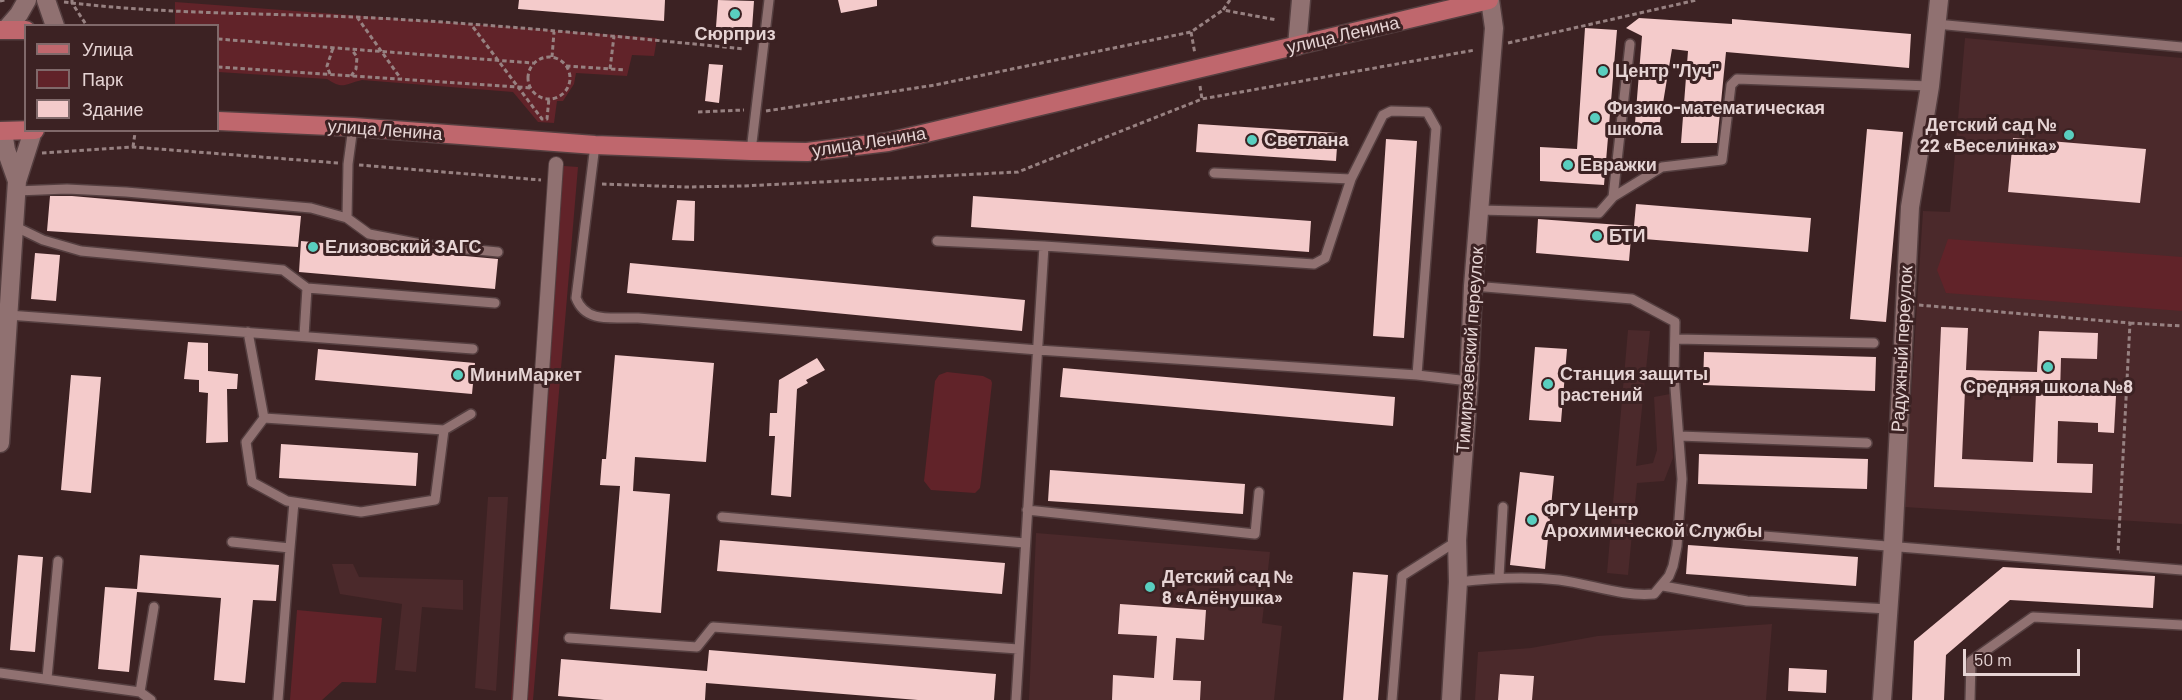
<!DOCTYPE html>
<html>
<head>
<meta charset="utf-8">
<style>
  body { margin:0 }
  #map { position:relative; width:2182px; height:700px; overflow:hidden; background:#3c2223; font-family:Barlow,sans-serif }
  canvas { display:block }
  .legend { position:absolute; left:24px; top:24px; width:195px; height:108px; box-sizing:border-box; background:#3c2223; border:2px solid #80696a; margin:0; padding:8px 10px; list-style:none; font-size:18px; color:#e6d4d4 }
  .legend li { display:flex; align-items:center; gap:12px; height:30px }
  .legend b { width:30px; border:2px solid #80696a }
  .scale { position:absolute; left:1963px; top:649px; width:117px; height:27px; box-sizing:border-box; border:3px solid #e6d4d4; border-top:0; padding-left:8px; font-size:18px; line-height:21px; white-space:nowrap; color:#e6d4d4; -webkit-text-stroke:4px #3c2223; paint-order:stroke }
</style>
</head>
<body>
<div id="map">
<canvas width="2182" height="700"></canvas>
<ul class="legend">
<li><b style="height:8px;background:#bf676d"></b>Улица</li>
<li><b style="height:16px;background:#612329"></b>Парк</li>
<li><b style="height:16px;background:#f4cbcb"></b>Здание</li>
</ul>
<div class="scale">50 m</div>
</div>
<script>
const ctx = document.querySelector('canvas').getContext('2d');
ctx.lineJoin = 'round';
function paint(path, color) { ctx.fillStyle = color; ctx.fill(path, 'evenodd'); }
function stroke(path, color, width, dash) { ctx.strokeStyle = color; ctx.lineWidth = width; ctx.lineCap = dash ? 'butt' : 'round'; ctx.setLineDash(dash || []); ctx.stroke(path); }
function drawText(font, color, halo, rows, align = 'center') {
  ctx.font = font + ' Barlow,sans-serif'; ctx.lineWidth = 6; ctx.setLineDash([]); ctx.textBaseline = 'middle'; ctx.strokeStyle = halo; ctx.fillStyle = color; for (const [text, x, y, turn = 0] of rows) {
    ctx.save(); ctx.translate(x, y); ctx.rotate((+turn || 0) * Math.PI / 180); ctx.textAlign = isNaN(turn) ? turn : align; if (halo) ctx.strokeText(text, 0, 0); ctx.fillText(text, 0, 0); ctx.restore();
  }
}
const built = new Path2D(`
  M 1965,38 L 2182,58 L 2182,524 L 1904,507 L 1923,211 L 1950,212 Z
  M 1628,330 L 1650,331 L 1636,466 L 1653,463 L 1657,450 L 1654,397 L 1670,394 L 1673,458 L 1664,481 L 1637,483 L 1628,575 L 1607,573 Z
  M 488,497 L 508,497 L 496,691 L 475,688 Z
  M 1036,533 L 1270,552 L 1262,623 L 1282,626 L 1274,700 L 1029,700 Z
  M 332,564 L 353,564 L 359,577 L 463,580 L 463,610 L 422,607 L 416,672 L 395,670 L 402,604 L 340,594 Z
  M 1772,624 L 1766,700 L 1475,700 L 1478,652 L 1531,648 L 1598,636 Z`);
const green = new Path2D(`
  M 175,2 L 657,38 L 654,56 L 632,55 L 627,76 L 576,73 L 574,84 L 563,101 L 557,101 L 554,123 L 538,122 L 513,92 L 362,80 C 344,84 344,90 327,79 L 218,72 L 218,26 L 175,25 Z
  M 550,165 L 578,167 L 533,700 L 511,700 Z
  M 1948,239 L 2182,257 L 2182,311 L 1946,293 L 1937,270 Z
  M 947,372 L 983,376 L 991,380 L 992,383 L 981,481 L 980,488 L 975,493 L 931,490 L 924,481 L 935,381 L 939,375 Z
  M 297,610 L 382,618 L 376,683 L 342,682 L 322,700 L 290,700 Z`);
const building = new Path2D(`
  M 519,0 L 665,0 L 664,21 L 518,9 Z
  M 718,0 L 754,1 L 752,29 L 716,27 Z
  M 838,0 L 877,0 L 877,6 L 841,13 Z
  M 1639,18 L 1732,24 L 1732,19 L 1911,34 L 1909,68 L 1726,52 L 1717,143 L 1681,143 L 1688,51 L 1672,49 L 1659,127 L 1635,123 L 1642,36 L 1626,28 Z
  M 1585,28 L 1617,30 L 1604,185 L 1540,181 L 1540,147 L 1577,149 Z
  M 709,64 L 723,65 L 719,103 L 705,101 Z
  M 1198,124 L 1338,133 L 1336,161 L 1196,152 Z
  M 1867,129 L 1903,132 L 1886,322 L 1850,319 Z
  M 2013,138 L 2146,149 L 2140,203 L 2008,192 Z
  M 1386,139 L 1417,141 L 1404,338 L 1373,336 Z
  M 50,196 L 72,196 L 301,216 L 298,247 L 47,231 Z
  M 973,196 L 1311,221 L 1309,252 L 971,227 Z
  M 677,200 L 695,201 L 694,241 L 672,240 Z
  M 1636,204 L 1811,218 L 1808,252 L 1631,238 L 1629,261 L 1536,253 L 1538,219 L 1634,226 Z
  M 301,241 L 498,259 L 495,289 L 299,272 Z
  M 35,253 L 60,255 L 56,301 L 31,299 Z
  M 630,263 L 1025,300 L 1022,331 L 627,293 Z
  M 1941,327 L 1968,328 L 1966,370 L 2037,372 L 2039,331 L 2098,333 L 2097,359 L 2061,358 L 2060,394 L 2116,396 L 2114,433 L 2098,432 L 2098,423 L 2058,421 L 2057,463 L 2093,464 L 2092,493 L 1934,487 ZM 1965,390 L 2036,393 L 2033,462 L 1962,459 Z
  M 188,342 L 208,343 L 208,371 L 238,374 L 237,389 L 227,389 L 228,442 L 206,443 L 208,393 L 199,392 L 199,380 L 184,379 Z
  M 1535,347 L 1567,349 L 1561,422 L 1529,420 Z
  M 318,349 L 475,363 L 472,394 L 315,380 Z
  M 1704,352 L 1876,357 L 1875,391 L 1703,385 Z
  M 615,355 L 714,363 L 706,462 L 635,457 L 633,491 L 670,494 L 661,613 L 610,609 L 620,486 L 600,485 L 602,459 L 606,459 Z
  M 817,358 L 825,370 L 806,380 L 808,383 L 797,389 L 791,497 L 771,495 L 775,436 L 769,436 L 770,413 L 777,413 L 779,380 Z
  M 1063,368 L 1395,397 L 1393,426 L 1060,397 Z
  M 71,375 L 101,377 L 91,493 L 61,490 Z
  M 281,444 L 418,453 L 416,486 L 279,478 Z
  M 1699,454 L 1868,459 L 1867,489 L 1698,484 Z
  M 1050,470 L 1245,484 L 1243,514 L 1048,501 Z
  M 1520,472 L 1554,476 L 1545,569 L 1510,565 Z
  M 720,540 L 1005,563 L 1002,594 L 717,571 Z
  M 1688,545 L 1858,557 L 1856,586 L 1686,574 Z
  M 18,555 L 43,557 L 35,652 L 10,650 Z
  M 140,555 L 279,565 L 276,601 L 253,600 L 245,683 L 214,680 L 221,598 L 137,592 L 129,672 L 98,669 L 105,587 L 137,589 Z
  M 2003,567 L 2155,576 L 2153,608 L 2010,600 L 1946,655 L 1944,700 L 1912,700 L 1914,641 Z
  M 1353,572 L 1388,575 L 1378,700 L 1343,700 Z
  M 1120,604 L 1206,610 L 1204,640 L 1176,638 L 1173,680 L 1201,681 L 1200,700 L 1112,700 L 1113,675 L 1154,678 L 1157,636 L 1118,634 Z
  M 709,650 L 996,674 L 994,700 L 918,700 L 706,683 L 705,700 L 604,700 L 558,696 L 561,659 L 707,671 Z
  M 1789,668 L 1827,670 L 1826,693 L 1788,691 Z
  M 1500,674 L 1534,676 L 1532,700 L 1498,700 Z`);
const path = new Path2D(`
  M 72,0 L 72,3 L 87,26
  M 1230,0 L 1223,10 L 1277,20
  M 0,1 L 5,0
  M 64,2 C 160,14 258,13 354,17 C 484,23 614,36 744,49
  M 357,17 L 401,79
  M 473,27 L 518,87 L 531,88
  M 1191,32 L 1195,54
  M 218,39 L 533,63
  M 1508,43 L 1697,0
  M528 78a21 21 0 1 1 42 0a21 21 0 1 1-42 0Z
  M 552,57 L 554,32
  M 566,66 L 625,70
  M 218,67 L 518,87 L 542,119 L 547,119 L 549,98
  M 610,69 L 614,36
  M 330,74 L 327,66 L 333,48
  M 351,76 L 356,69 L 357,57 L 352,50
  M 1200,86 L 1202,99
  M 766,111 L 935,85 L 1191,32 L 1223,10
  M 698,112 L 744,110
  M 133,147 L 135,133
  M 42,153 L 133,147 L 338,163
  M 359,165 L 541,180
  M 602,184 L 685,187 L 743,186 L 1018,172 L 1202,99 L 1475,50
  M 1919,305 L 2130,323 L 2118,552 L 2120,552
  M 2130,323 L 2182,326`);
const service = new Path2D(`
  M 1936,24 L 2182,47
  M 353,127 L 348,164 L 347,218 L 369,234 L 426,245 L 498,252
  M 595,145 L 576,298 C 586,324 613,317 638,318 L 1038,350 L 1417,375 L 1469,381
  M 751,151 L 769,0
  M 1214,173 L 1351,179
  M 16,191 L 67,189 L 126,192 L 311,208 L 347,218
  M 1613,197 L 1662,167 L 1722,160 L 1731,85 L 1737,79 L 1930,86
  M 1479,210 L 1599,213 L 1613,197 L 1630,44
  M 14,226 L 43,240 L 81,251 L 283,270 L 307,288 L 495,303
  M 937,241 L 1044,246
  M 8,315 L 473,349
  M 248,332 L 264,418 L 444,430 L 471,414
  M 304,336 L 307,288
  M 1675,339 L 1874,343
  M 264,418 L 246,442 L 252,482 L 287,501 L 361,512 L 435,500 L 444,430
  M 1679,436 L 1867,443
  M 1027,510 L 1255,534 L 1259,492
  M 722,517 L 1025,543
  M 1678,529 L 2182,570
  M 232,542 L 290,548 L 278,700
  M 290,548 L 294,502
  M 1499,577 L 1503,507
  M 1458,582 C 1492,578 1525,576 1559,580 C 1591,584 1622,597 1654,594 L 1669,576 L 1673,566 L 1677,546 L 1682,479 L 1674,375 L 1675,322 L 1632,299 L 1473,286
  M 1663,586 L 1747,601 L 1888,609
  M 569,638 L 697,647 L 713,627 L 1018,649
  M 0,673 L 140,692 L 154,607
  M 47,678 L 58,561
  M 140,692 L 151,700
  M 1016,700 L 1044,246 L 1314,264 L 1325,258 L 1351,179 L 1383,115 L 1391,111 L 1427,112 L 1436,128 L 1417,375
  M 1392,700 L 1402,576 L 1457,541
  M 1970,700 L 1971,661 L 2033,617 L 2182,625`);
const pedestrian = new Path2D(`
  M 520,700 L 556,164`);
const minor = new Path2D(`
  M 1297,46 L 1301,0
  M 3,132 L 6,150 L 17,181
  M 0,443 L 17,181 L 33,131
  M 1451,700 L 1458,582 L 1457,540 L 1469,381 L 1473,286 L 1494,28 L 1490,0
  M 1882,700 L 1893,545 L 1910,207 L 1930,86 L 1939,0`);
const tertiary = new Path2D(`
  M 46,0 L 55,26
  M 7,28 L 19,14 L 27,0`);
const primary = new Path2D(`
  M 0,30 L 26,30
  M 218,121 L 353,127 L 595,145 L 751,151 L 807,152 L 888,142 L 1489,0
  M 0,131 L 35,130`);
const markers = [
  [735,14,6,"#59cebf"],
  [1603,71,6,"#59cebf"],
  [1595,118,6,"#59cebf"],
  [2069,135,6,"#59cebf"],
  [1252,140,6,"#59cebf"],
  [1568,165,6,"#59cebf"],
  [1597,236,6,"#59cebf"],
  [313,247,6,"#59cebf"],
  [2048,367,6,"#59cebf"],
  [458,375,6,"#59cebf"],
  [1548,384,6,"#59cebf"],
  [1532,520,6,"#59cebf"],
  [1150,587,6,"#59cebf"]
];
const poiNames = [
  ["Сюрприз",735,34,"center"],
  ["Центр \"Луч\"",1615,71],
  ["Физико-математическая",1607,108],
  ["школа",1607,129],
  ["Детский сад №",2057,125,"right"],
  ["22 «Веселинка»",2057,146,"right"],
  ["Светлана",1264,140],
  ["Евражки",1580,165],
  ["БТИ",1609,236],
  ["Елизовский ЗАГС",325,247],
  ["Станция защиты",1560,374],
  ["растений",1560,395],
  ["МиниМаркет",470,375],
  ["Средняя школа №8",2048,387,"center"],
  ["ФГУ Центр",1544,510],
  ["Арохимической Службы",1544,531],
  ["Детский сад №",1162,577],
  ["8 «Алёнушка»",1162,598]
];
const streetNames = [
  ["улица Ленина",1343,35,-13],
  ["улица Ленина",385,130,4],
  ["улица Ленина",869,142,-9],
  ["Радужный переулок",1902,349,-87],
  ["Тимирязевский переулок",1470,350,-86]
];
paint(built, '#4b292b');
paint(green, '#612329');
paint(building, '#f4cbcb');
stroke(service, '#553f40', 12);
stroke(pedestrian, '#553f40', 16);
stroke(minor, '#553f40', 21);
stroke(tertiary, '#553f40', 21);
stroke(primary, '#553f40', 21);
stroke(path, '#978181', 3, [4.5, 3]);
stroke(service, '#907171', 9);
stroke(pedestrian, '#907171', 14);
stroke(minor, '#907171', 18);
stroke(tertiary, '#907171', 18);
stroke(primary, '#bf676d', 18);
for (const [x, y, r, color] of markers) { const dot = new Path2D(); dot.arc(x, y, r, 0, 2 * Math.PI); ctx.fillStyle = color; ctx.fill(dot); stroke(dot, '#3c2223', 2); }
drawText('bold 18px', '#e6d4d4', '#3c2223', poiNames, 'left');
drawText('18px', '#e6d4d4', '#3c2223', streetNames);
</script>
</body>
</html>
